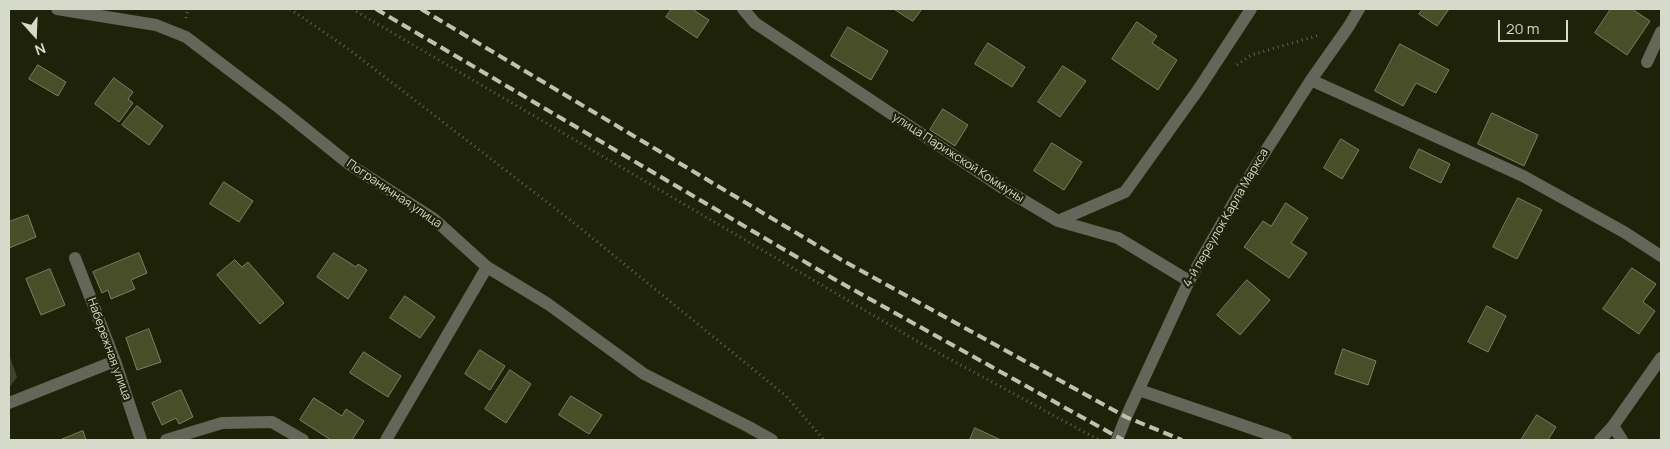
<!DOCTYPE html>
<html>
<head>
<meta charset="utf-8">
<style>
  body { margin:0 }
  #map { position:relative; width:1670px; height:449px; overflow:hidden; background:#1e2209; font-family:Manrope,sans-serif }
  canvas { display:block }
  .frame { position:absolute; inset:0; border:10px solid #d6daca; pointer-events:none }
  .north { position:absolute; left:10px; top:10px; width:50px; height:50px; -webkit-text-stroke:4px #1e2209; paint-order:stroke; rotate:160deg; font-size:14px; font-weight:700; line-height:20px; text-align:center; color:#d6daca }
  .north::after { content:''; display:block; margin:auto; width:18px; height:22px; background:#d6daca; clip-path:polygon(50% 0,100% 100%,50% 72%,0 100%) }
  .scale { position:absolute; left:1498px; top:20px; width:70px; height:22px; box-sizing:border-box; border:2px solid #d6daca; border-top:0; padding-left:6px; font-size:15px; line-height:18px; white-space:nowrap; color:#d6daca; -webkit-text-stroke:4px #1e2209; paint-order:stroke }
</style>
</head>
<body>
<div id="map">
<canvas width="1670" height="449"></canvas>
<div class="frame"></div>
<div class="north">N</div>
<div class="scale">20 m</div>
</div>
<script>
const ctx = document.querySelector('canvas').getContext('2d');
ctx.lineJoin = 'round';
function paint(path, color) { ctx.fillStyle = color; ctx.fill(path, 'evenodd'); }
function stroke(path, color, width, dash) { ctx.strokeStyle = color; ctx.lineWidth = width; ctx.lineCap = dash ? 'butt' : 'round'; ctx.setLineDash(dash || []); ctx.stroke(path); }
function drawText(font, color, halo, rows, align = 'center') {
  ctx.font = font + ' Manrope,sans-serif'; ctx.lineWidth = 4.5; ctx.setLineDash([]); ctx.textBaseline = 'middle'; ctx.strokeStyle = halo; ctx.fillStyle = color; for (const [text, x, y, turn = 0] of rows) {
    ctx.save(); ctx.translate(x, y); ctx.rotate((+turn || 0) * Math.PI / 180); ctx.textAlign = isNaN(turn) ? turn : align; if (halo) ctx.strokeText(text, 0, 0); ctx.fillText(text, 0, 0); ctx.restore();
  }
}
const green = new Path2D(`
  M 9,354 L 17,377 L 9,388 Z`);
const building = new Path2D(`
  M 672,9 L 692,9 L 709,20 L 697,38 L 666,17 Z
  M 894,9 L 922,9 L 913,21 Z
  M 1423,9 L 1449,9 L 1437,26 L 1419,14 Z
  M 1611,9 L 1632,9 L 1650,21 L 1627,55 L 1595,33 Z
  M 1137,22 L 1157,36 L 1152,43 L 1177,60 L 1158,90 L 1112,59 Z
  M 848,27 L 888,51 L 871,80 L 831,56 Z
  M 988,43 L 1025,67 L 1012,87 L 975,64 Z
  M 1400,44 L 1449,70 L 1436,93 L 1416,83 L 1403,106 L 1375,91 Z
  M 38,65 L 66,82 L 58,96 L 29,79 Z
  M 1063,66 L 1086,81 L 1060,117 L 1038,102 Z
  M 114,78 L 133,92 L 128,99 L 133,103 L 119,122 L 95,104 Z
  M 137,106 L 163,126 L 149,145 L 122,125 Z
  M 943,109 L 968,125 L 955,146 L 930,130 Z
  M 1492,113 L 1538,135 L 1524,166 L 1478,144 Z
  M 1341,139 L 1359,150 L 1342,179 L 1324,168 Z
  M 1052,143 L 1082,162 L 1064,190 L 1034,171 Z
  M 1419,149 L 1450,164 L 1441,183 L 1410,168 Z
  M 224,182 L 253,201 L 239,222 L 210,204 Z
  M 1518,198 L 1542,210 L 1517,259 L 1493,247 Z
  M 1286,203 L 1308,218 L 1291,243 L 1307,253 L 1289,278 L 1244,247 L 1263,221 L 1271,226 Z
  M 28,215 L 36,237 L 9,248 L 9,222 Z
  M 139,253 L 147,273 L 131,280 L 135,289 L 111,299 L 108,290 L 102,293 L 93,272 Z
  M 334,253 L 356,267 L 358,264 L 367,270 L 348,299 L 317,277 Z
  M 235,260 L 242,267 L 248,262 L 284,303 L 260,324 L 217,275 Z
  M 1632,268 L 1656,284 L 1643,302 L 1655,311 L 1639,334 L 1603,309 Z
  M 50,269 L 65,305 L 41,315 L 26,279 Z
  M 1247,280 L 1270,300 L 1240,335 L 1217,315 Z
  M 405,296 L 435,317 L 420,338 L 390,318 Z
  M 1487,306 L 1506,316 L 1488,352 L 1468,342 Z
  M 149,329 L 161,362 L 137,370 L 126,338 Z
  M 1343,349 L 1376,361 L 1368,385 L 1335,374 Z
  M 480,350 L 505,366 L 490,390 L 465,374 Z
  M 364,352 L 401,376 L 388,397 L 350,373 Z
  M 510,370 L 531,384 L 506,423 L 485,409 Z
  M 181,390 L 193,417 L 179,424 L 176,418 L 162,425 L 152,403 Z
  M 571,396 L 602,415 L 589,434 L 559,415 Z
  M 314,398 L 342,416 L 346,409 L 364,421 L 352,440 L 331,440 L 300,420 Z
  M 1537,415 L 1556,427 L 1548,440 L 1521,440 Z
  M 975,428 L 1001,440 L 970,440 Z
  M 83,431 L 86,440 L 60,440 Z`);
const path = new Path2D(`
  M 290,9 L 347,48 L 574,223 L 786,396 L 824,440
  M 352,9 L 922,344 L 1099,440
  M 186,18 L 188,9
  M 1237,65 L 1251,55 L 1320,35`);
const minor = new Path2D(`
  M 57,9 L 156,25 L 186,37 L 282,110 L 349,164 L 434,219 L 487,267 L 548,304 L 644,374 L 749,427 L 772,440
  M 743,9 L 755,23 L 1001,187 L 1058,221 L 1118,238 L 1189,281
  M 1647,62 L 1661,32
  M 1311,80 L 1523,176 L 1624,232 L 1661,256
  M 1058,221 L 1125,192 L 1198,90 L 1251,9
  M 75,258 L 115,361 L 141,440
  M 1139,390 L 1286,440
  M 9,403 L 115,361
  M 1613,426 L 1622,440
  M 166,440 L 222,423 L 272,422 L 303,440
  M 386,440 L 487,267
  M 1117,440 L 1126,417 L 1189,281 L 1242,188 L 1311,80 L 1349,26 L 1359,9
  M 1600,440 L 1613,426 L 1661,358`);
const rail = new Path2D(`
  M 376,9 L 834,279 L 1123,440
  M 421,9 L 840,259 L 1126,417 L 1182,440`);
const streetNames = [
  ["улица Парижской Коммуны",958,158,33],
  ["Пограничная улица",394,194,34],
  ["4-й переулок Карла Маркса",1226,218,-60],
  ["Набережная улица",109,349,70]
];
paint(green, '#40442e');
paint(building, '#474e28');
stroke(building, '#7a8064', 1);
stroke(path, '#626650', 3, [1, 4]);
stroke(minor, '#636659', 12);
stroke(rail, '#bec2b0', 4, [10, 5]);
drawText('12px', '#d6daca', '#1e2209', streetNames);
</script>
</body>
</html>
